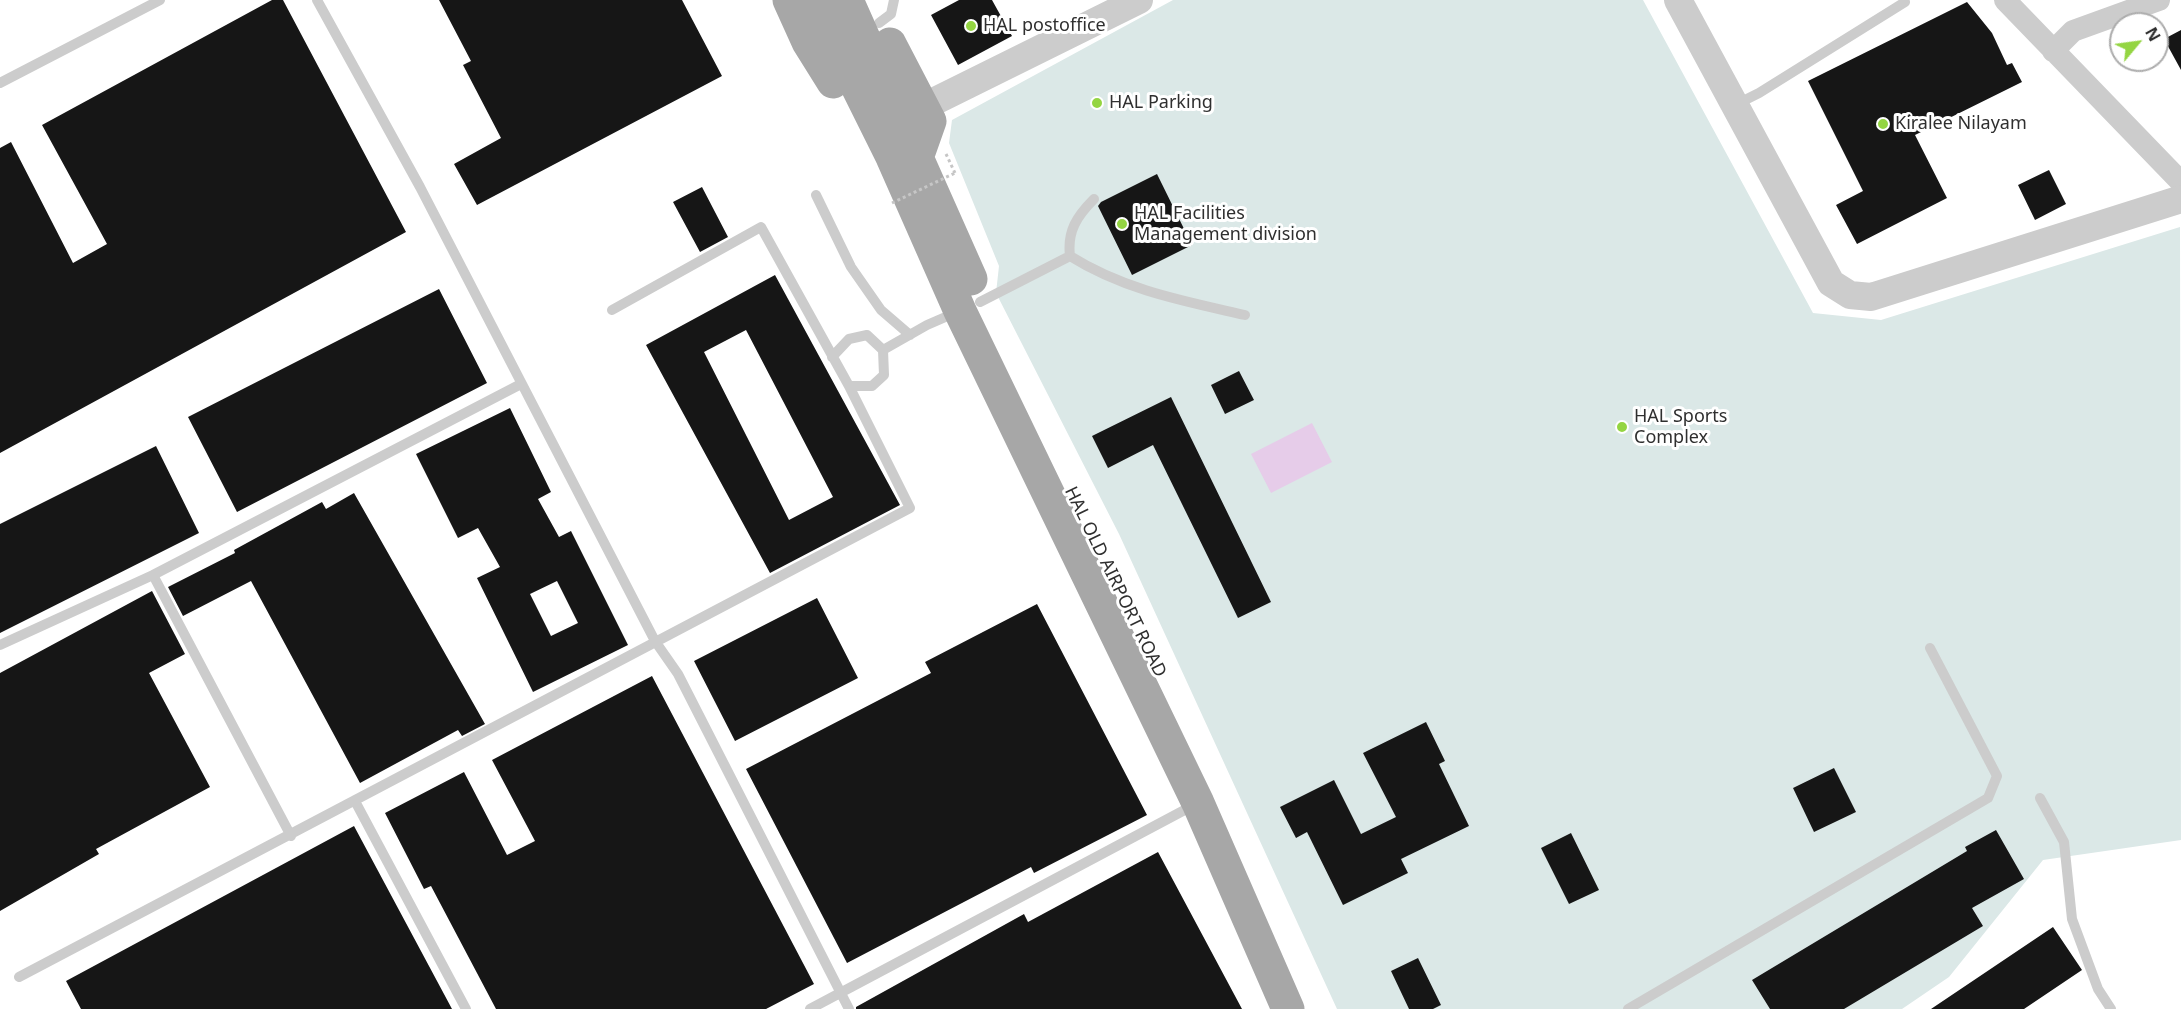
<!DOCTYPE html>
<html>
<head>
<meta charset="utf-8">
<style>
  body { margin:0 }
  #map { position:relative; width:2181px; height:1009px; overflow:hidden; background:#fff; font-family:"Noto Sans",sans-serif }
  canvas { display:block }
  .north { position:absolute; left:2109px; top:12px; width:60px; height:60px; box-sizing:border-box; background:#fff; border:2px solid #acacac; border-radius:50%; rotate:61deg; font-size:16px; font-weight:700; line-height:24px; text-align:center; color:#2f2f2f }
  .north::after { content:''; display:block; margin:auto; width:21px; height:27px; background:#94d542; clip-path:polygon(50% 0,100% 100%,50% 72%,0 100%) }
</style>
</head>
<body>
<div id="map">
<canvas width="2181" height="1009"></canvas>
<div class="north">N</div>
</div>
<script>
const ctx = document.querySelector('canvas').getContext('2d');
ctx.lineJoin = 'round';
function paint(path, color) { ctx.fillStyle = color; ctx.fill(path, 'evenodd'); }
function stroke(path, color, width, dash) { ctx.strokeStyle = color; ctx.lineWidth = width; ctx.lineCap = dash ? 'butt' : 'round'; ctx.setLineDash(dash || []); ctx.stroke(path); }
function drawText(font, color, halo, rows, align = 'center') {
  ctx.font = font + ' "Noto Sans",sans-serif'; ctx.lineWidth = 6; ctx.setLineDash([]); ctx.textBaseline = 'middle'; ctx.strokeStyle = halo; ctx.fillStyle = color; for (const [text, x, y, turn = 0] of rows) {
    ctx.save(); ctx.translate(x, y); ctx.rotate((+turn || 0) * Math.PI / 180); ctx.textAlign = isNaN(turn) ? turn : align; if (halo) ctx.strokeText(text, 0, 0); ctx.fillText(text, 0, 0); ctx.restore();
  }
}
const green = new Path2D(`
  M 1173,0 L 1643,0 L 1813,313 L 1881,320 L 2180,227 L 2181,840 L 2043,860 L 1949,977 L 1902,1009 L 1337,1009 L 1119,534 L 996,293 L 999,266 L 949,143 L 952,120 Z`);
const water = new Path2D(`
  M 1312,423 L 1332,462 L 1271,493 L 1251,454 Z`);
const building = new Path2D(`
  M 272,0 L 283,0 L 406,232 L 0,453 L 0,148 L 11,142 L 73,263 L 107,244 L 42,125 Z
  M 439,0 L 682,0 L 722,76 L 477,205 L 454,164 L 501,138 L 463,65 L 471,61 Z
  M 959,0 L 992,0 L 1012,36 L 958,65 L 931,15 Z
  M 1967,2 L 1992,33 L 2007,65 L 2012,63 L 2022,82 L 1915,135 L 1947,198 L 1857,244 L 1836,205 L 1863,191 L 1808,81 Z
  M 2181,30 L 2181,70 L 2164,39 Z
  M 2049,170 L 2066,204 L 2035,220 L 2018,185 Z
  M 1157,174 L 1192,245 L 1132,275 L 1098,206 L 1101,202 Z
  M 702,187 L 728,237 L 700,252 L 673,202 Z
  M 775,275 L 900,505 L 770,573 L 646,345 ZM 746,330 L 833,497 L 789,520 L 704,352 Z
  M 439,289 L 487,383 L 237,512 L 188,417 Z
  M 1239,371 L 1254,400 L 1225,414 L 1211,385 Z
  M 1171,397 L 1271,602 L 1238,618 L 1153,445 L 1108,468 L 1092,436 Z
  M 510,408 L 551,492 L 538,499 L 559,537 L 571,531 L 628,645 L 533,692 L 477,578 L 500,567 L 478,528 L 458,538 L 416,454 ZM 557,581 L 578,623 L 551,636 L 530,594 Z
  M 156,446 L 199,533 L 0,633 L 0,524 Z
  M 354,493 L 485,724 L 462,736 L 458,730 L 360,783 L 251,581 L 183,616 L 168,587 L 235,553 L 234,550 L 322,502 L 326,509 Z
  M 152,591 L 185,654 L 149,673 L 210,787 L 96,849 L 99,854 L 0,911 L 0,673 Z
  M 817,598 L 858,678 L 735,741 L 694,661 Z
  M 1037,604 L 1147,815 L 1034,873 L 1031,867 L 847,963 L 746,769 L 931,673 L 925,662 Z
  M 652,676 L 814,984 L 766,1009 L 496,1009 L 431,886 L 424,889 L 385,813 L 464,772 L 507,855 L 535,841 L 492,760 Z
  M 1426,722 L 1445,761 L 1439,764 L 1469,826 L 1401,859 L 1408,873 L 1343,905 L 1307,832 L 1296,838 L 1280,807 L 1334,780 L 1361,834 L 1396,817 L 1363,753 Z
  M 1834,768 L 1856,812 L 1814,832 L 1793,788 Z
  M 354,826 L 452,1009 L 81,1009 L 66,981 Z
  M 1996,830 L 2024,879 L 1972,908 L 1983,926 L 1844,1009 L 1770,1009 L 1752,980 L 1967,851 L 1965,847 Z
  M 1571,833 L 1599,890 L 1569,904 L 1541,848 Z
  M 1158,852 L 1242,1009 L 856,1009 L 856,1007 L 1024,914 L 1028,922 Z
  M 2053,927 L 2082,970 L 2024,1009 L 1931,1009 Z
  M 1418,958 L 1441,1005 L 1433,1009 L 1409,1009 L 1391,971 Z`);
const path = new Path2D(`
  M 946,154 L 955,173`);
const service = new Path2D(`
  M 317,0 L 420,187 L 655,641 L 678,674 L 849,1009
  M 879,23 L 891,14 L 894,0
  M 0,83 L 160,0
  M 1735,105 L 1759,93 L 1905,2
  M 816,195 L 851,267 L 881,310 L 910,335
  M 1070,256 C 1067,231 1077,216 1094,199
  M 980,302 L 1070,256 C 1124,290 1184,301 1245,315
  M 832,357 L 849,339 L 867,335 L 883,350 L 927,325 L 957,312
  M 849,386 L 872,386 L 884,375 L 883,350
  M 153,575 L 291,836
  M 0,645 L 153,575 L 521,384
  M 2040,798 L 2064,842 L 2072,919 L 2098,989 L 2111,1009
  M 356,803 L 466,1009
  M 19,977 C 317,823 612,663 910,508 L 849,386 L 761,227 L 612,310
  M 810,1009 L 1194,805
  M 1628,1009 L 1988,798 L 1997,776 L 1930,648`);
const minor = new Path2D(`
  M 2005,0 L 2181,182
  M 2053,51 L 2073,31 L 2159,0`);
const tertiary = new Path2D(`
  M 1678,0 L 1831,283 L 1850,295 L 1871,297 L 2181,199
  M 923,107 L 1139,0`);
const primary = new Path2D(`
  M 789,0 L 808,42 L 833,82
  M 814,0 L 892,157 L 960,311 L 1198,803 L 1288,1009
  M 847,0 L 971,279
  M 890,44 L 930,121 L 918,155`);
const pathBridge = new Path2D(`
  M 892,203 L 955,173`);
const markers = [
  [971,26,6,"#94d542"],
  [1097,103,6,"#94d542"],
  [1883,124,6,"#94d542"],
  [1122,224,6,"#94d542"],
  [1622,427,6,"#94d542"]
];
const poiNames = [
  ["HAL postoffice",983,26],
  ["HAL Parking",1109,103],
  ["Kiralee Nilayam",1895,124],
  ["HAL Facilities",1134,214],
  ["Management division",1134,235],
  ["HAL Sports",1634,417],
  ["Complex",1634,438]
];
const streetNames = [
  ["HAL OLD AIRPORT ROAD",1115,582,64]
];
paint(green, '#dbe8e7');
paint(water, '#e6cce9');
paint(building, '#161616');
stroke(path, '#c6c6c6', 3, [3, 3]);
stroke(service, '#ccc', 10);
stroke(minor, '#ccc', 22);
stroke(tertiary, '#ccc', 28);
stroke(primary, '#a7a7a7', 33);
stroke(pathBridge, '#c6c6c6', 3, [3, 3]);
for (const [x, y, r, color] of markers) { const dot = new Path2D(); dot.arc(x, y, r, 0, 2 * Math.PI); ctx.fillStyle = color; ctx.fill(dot); stroke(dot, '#fff', 2); }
drawText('18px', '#2f2f2f', '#fff', poiNames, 'left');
drawText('18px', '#2f2f2f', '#fff', streetNames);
</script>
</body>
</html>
